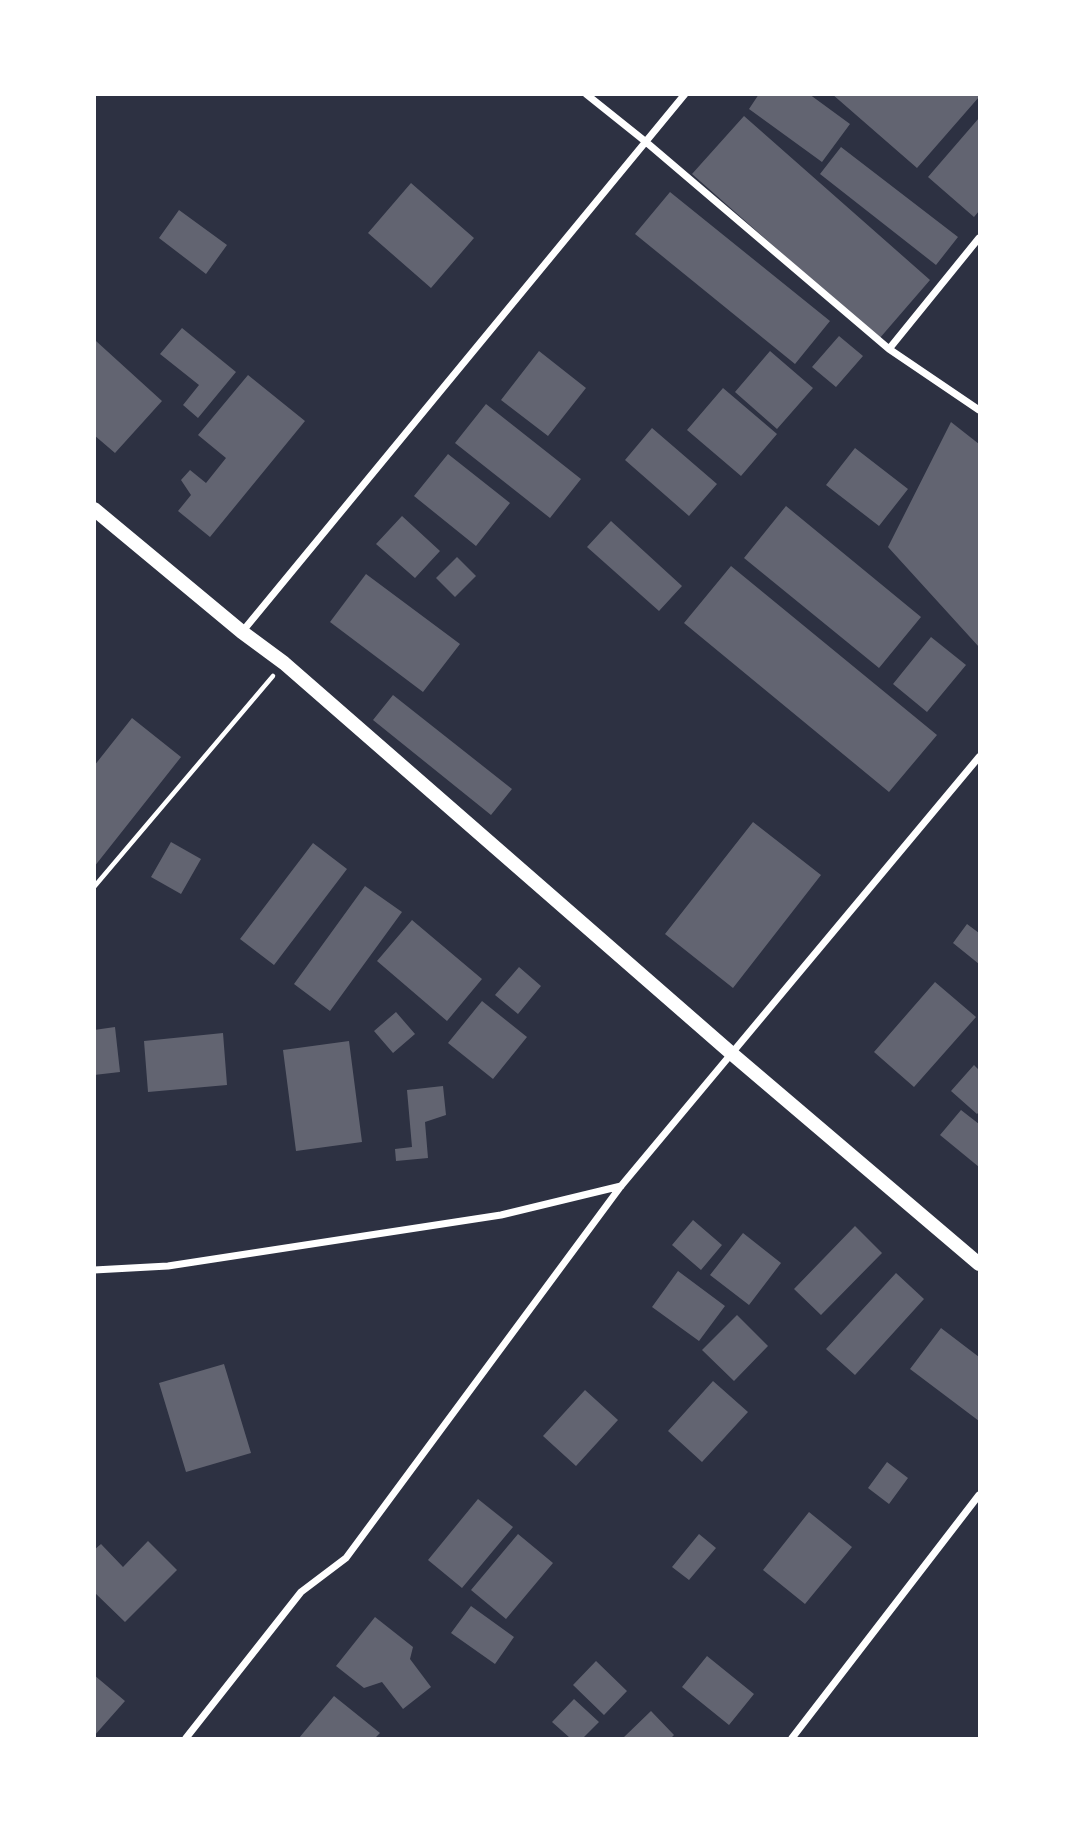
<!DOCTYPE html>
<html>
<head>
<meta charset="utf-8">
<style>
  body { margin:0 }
  #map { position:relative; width:1074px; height:1833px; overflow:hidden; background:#2d3142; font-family:Montserrat,sans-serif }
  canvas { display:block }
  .frame { position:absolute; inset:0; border:96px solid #fff; pointer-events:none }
</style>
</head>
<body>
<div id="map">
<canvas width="1074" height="1833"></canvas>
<div class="frame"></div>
</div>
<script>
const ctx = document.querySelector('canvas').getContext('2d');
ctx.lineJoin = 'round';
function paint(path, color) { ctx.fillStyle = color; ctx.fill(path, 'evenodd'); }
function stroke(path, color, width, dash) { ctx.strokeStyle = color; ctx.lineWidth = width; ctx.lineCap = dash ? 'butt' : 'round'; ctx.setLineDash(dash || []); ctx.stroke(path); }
const building = new Path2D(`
  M 759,94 L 809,94 L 850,124 L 822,162 L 749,109 Z
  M 832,94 L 979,94 L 979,97 L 917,168 Z
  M 744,116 L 930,280 L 879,339 L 692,174 Z
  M 979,118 L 979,211 L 974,217 L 928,177 Z
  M 841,147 L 958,237 L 936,265 L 820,174 Z
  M 411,183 L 474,238 L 431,288 L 368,233 Z
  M 670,192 L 830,321 L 795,364 L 635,234 Z
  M 179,210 L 227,245 L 206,274 L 159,238 Z
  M 182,328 L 236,372 L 198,418 L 183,405 L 199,385 L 160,354 Z
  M 839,336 L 863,356 L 836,387 L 812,367 Z
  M 96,341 L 162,401 L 115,453 L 94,435 Z
  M 539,351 L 586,388 L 548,436 L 501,400 Z
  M 770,351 L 813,388 L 777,429 L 735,392 Z
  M 248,375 L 305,421 L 210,537 L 178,511 L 191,495 L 181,480 L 190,470 L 206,483 L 226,458 L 198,435 Z
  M 723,388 L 777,434 L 741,476 L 687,430 Z
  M 486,404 L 581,479 L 550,518 L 455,443 Z
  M 951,422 L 979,444 L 979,647 L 888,547 Z
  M 652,428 L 717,484 L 689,516 L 625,460 Z
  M 855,448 L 908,489 L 879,526 L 826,485 Z
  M 448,454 L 510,503 L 476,546 L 414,496 Z
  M 786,506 L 921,617 L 879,668 L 744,558 Z
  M 402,516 L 440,551 L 415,578 L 376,544 Z
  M 611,521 L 682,586 L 659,611 L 587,547 Z
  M 457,557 L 476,576 L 455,597 L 436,578 Z
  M 731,566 L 937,735 L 889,792 L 684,623 Z
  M 366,574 L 460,644 L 423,692 L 330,622 Z
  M 931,637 L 966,665 L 927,712 L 893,684 Z
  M 393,695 L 512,789 L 491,815 L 373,720 Z
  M 132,718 L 181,757 L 94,867 L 94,766 Z
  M 753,822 L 821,875 L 733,988 L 665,934 Z
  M 171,842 L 201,859 L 181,894 L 151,877 Z
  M 313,843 L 347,869 L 274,965 L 240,939 Z
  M 365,886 L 402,912 L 330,1011 L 294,984 Z
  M 412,920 L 482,979 L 447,1021 L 377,961 Z
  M 967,924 L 979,933 L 979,964 L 953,943 Z
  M 519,967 L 541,986 L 518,1014 L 495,995 Z
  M 935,982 L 976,1017 L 914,1087 L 874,1052 Z
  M 482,1001 L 527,1037 L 493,1079 L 448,1043 Z
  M 396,1012 L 415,1034 L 393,1053 L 374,1031 Z
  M 115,1027 L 120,1072 L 94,1075 L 94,1030 Z
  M 223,1033 L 227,1085 L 148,1092 L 144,1041 Z
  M 349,1041 L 362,1142 L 296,1151 L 283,1050 Z
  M 974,1065 L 979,1070 L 979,1112 L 977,1114 L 951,1091 Z
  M 443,1086 L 446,1115 L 425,1122 L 428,1158 L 396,1161 L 395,1149 L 412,1147 L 407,1090 Z
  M 961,1110 L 979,1124 L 979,1167 L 940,1135 Z
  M 693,1220 L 722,1245 L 701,1270 L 672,1245 Z
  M 855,1226 L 882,1253 L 821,1315 L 794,1289 Z
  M 743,1233 L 781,1263 L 749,1305 L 710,1275 Z
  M 678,1271 L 725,1306 L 699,1341 L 652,1307 Z
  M 896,1273 L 924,1299 L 855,1375 L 826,1349 Z
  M 737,1315 L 768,1346 L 734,1381 L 702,1350 Z
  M 941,1328 L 979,1357 L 979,1421 L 910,1369 Z
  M 224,1364 L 251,1453 L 186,1472 L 159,1383 Z
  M 713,1381 L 748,1412 L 702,1462 L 668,1431 Z
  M 585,1390 L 618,1420 L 576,1466 L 543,1436 Z
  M 887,1462 L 908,1478 L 889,1504 L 868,1488 Z
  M 478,1499 L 513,1527 L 462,1588 L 428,1560 Z
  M 809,1512 L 852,1547 L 805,1604 L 763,1570 Z
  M 518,1534 L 553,1563 L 506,1619 L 471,1590 Z
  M 699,1534 L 716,1548 L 689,1580 L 672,1567 Z
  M 148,1541 L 177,1570 L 125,1622 L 94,1592 L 94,1550 L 101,1544 L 123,1567 Z
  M 471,1606 L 514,1637 L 495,1664 L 451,1633 Z
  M 375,1617 L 413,1647 L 410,1659 L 431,1687 L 403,1709 L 382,1682 L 364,1688 L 336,1666 Z
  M 707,1656 L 754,1694 L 729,1725 L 682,1687 Z
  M 596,1661 L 627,1691 L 604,1715 L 573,1685 Z
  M 94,1675 L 125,1701 L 94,1736 Z
  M 334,1696 L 380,1733 L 375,1738 L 299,1738 Z
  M 574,1699 L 599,1722 L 583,1738 L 570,1738 L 552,1722 Z
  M 651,1711 L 674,1735 L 671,1738 L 623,1738 Z`);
const path = new Path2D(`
  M 94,887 L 273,676`);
const minor = new Path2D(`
  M 586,94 L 646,142 L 889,349 L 979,238
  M 889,349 L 979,410
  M 242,632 L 685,94
  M 94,1270 L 168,1266 L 501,1215 L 621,1186
  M 186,1738 L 301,1592 L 346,1558 L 621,1186 L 979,757
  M 792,1738 L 979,1495`);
const secondary = new Path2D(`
  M 94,509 L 242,632 L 284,663 L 731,1053 L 979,1264`);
paint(building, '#626471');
stroke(path, '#fff', 4.5);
stroke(minor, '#fff', 7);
stroke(secondary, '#fff', 14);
</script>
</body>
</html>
